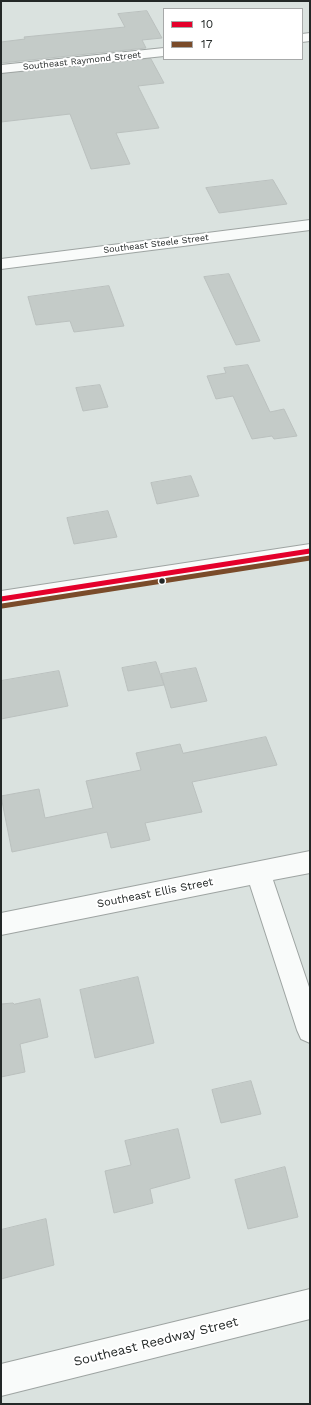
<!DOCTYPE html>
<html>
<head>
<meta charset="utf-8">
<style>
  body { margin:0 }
  #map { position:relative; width:311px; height:1405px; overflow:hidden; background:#dae2df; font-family:"Work Sans",sans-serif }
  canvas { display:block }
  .frame { position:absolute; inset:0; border:2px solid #232827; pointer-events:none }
  .legend { position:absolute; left:163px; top:8px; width:140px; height:52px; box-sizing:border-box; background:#fff; border:1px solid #a7a9a9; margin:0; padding:5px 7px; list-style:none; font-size:12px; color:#232827 }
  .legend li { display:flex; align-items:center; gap:8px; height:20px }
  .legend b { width:20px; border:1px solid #a7a9a9 }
</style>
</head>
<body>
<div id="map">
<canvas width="311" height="1405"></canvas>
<div class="frame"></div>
<ul class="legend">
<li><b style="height:5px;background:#e4002b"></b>10</li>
<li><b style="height:5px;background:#7a4b2a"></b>17</li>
</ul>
</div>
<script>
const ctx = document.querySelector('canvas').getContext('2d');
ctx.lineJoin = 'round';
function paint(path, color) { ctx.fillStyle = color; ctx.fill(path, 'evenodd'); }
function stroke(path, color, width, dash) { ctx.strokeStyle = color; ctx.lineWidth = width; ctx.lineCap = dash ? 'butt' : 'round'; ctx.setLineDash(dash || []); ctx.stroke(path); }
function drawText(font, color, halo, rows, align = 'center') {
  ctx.font = font + ' "Work Sans",sans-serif'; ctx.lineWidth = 4; ctx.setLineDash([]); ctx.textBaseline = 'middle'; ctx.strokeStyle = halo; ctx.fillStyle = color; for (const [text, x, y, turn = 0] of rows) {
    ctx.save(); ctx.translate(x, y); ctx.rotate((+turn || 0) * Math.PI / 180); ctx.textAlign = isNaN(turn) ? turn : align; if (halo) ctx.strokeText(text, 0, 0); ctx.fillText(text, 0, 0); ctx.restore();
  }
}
const building = new Path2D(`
  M 147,11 L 162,38 L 142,40 L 146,48 L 1,63 L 1,42 L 25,39 L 24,37 L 125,27 L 118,14 Z
  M 151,59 L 164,83 L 138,86 L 159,128 L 116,133 L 130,164 L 91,169 L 70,114 L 1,122 L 1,74 Z
  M 273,180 L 287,204 L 219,213 L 206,188 Z
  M 229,274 L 260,341 L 236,345 L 204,277 Z
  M 109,286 L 124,326 L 74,332 L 70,321 L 36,325 L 28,297 Z
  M 248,365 L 270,412 L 284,409 L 297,436 L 274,439 L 272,436 L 252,439 L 233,396 L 216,399 L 207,376 L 226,373 L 224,368 Z
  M 100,385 L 108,407 L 83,411 L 76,388 Z
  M 191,476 L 199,496 L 157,504 L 151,483 Z
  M 108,511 L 117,537 L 74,544 L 67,518 Z
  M 156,662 L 164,685 L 128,691 L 122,668 Z
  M 196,668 L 207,701 L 171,708 L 161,674 Z
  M 59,671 L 68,706 L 1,719 L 1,681 Z
  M 266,737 L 277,765 L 192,782 L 202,812 L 145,823 L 150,840 L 111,848 L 107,832 L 12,852 L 1,796 L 39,789 L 45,818 L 93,808 L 86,781 L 141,770 L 136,753 L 180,744 L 183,753 Z
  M 138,977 L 154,1043 L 95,1058 L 80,990 Z
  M 40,999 L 48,1037 L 20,1044 L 25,1072 L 1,1077 L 1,1004 L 13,1003 L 14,1004 Z
  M 251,1081 L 261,1114 L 221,1123 L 212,1090 Z
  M 178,1129 L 190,1178 L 150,1189 L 153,1203 L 114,1213 L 105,1171 L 131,1165 L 125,1141 Z
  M 285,1167 L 298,1217 L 248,1229 L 235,1180 Z
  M 46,1219 L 54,1265 L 1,1279 L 1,1230 Z`);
const minor = new Path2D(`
  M 310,33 L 310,41 L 302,42 L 302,34 Z
  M 164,48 L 164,56 L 1,73 L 1,65 Z
  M 310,220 L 310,230 L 1,269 L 1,259 Z
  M 310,851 L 310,873 L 273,880 L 310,990 L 310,1043 L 301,1039 L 297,1030 L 250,885 L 1,935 L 1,913 Z
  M 310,1289 L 310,1319 L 1,1396 L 1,1364 Z`);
const tertiary = new Path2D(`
  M 310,544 L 310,558 L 1,607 L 1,591 Z`);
const bus1 = new Path2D(`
  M 1,599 L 310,551`);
const bus2 = new Path2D(`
  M 2,606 L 310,558`);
const markers = [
  [162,581,3.5,"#232827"]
];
const farStreetnames = [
  ["Southeast Raymond Street",82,61,-6],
  ["Southeast Steele Street",156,244,-7]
];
const streetNames = [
  ["Southeast Ellis Street",155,893,-11]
];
const nearStreetnames = [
  ["Southeast Reedway Street",156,1342,-14]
];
paint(building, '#c4cbc8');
stroke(building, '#bac0be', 1);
stroke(minor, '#9ea4a2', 2);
stroke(tertiary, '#9ea4a2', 2);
paint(minor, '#f9fbfa');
paint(tertiary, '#f9fbfa');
stroke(bus1, '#e4002b', 5);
stroke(bus2, '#7a4b2a', 5);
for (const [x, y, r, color] of markers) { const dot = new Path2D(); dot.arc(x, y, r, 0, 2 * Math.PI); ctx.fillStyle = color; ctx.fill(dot); stroke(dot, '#fff', 1.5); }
drawText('9px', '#232827', '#fff', farStreetnames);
drawText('11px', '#232827', '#fff', streetNames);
drawText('13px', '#232827', '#fff', nearStreetnames);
</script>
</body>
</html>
